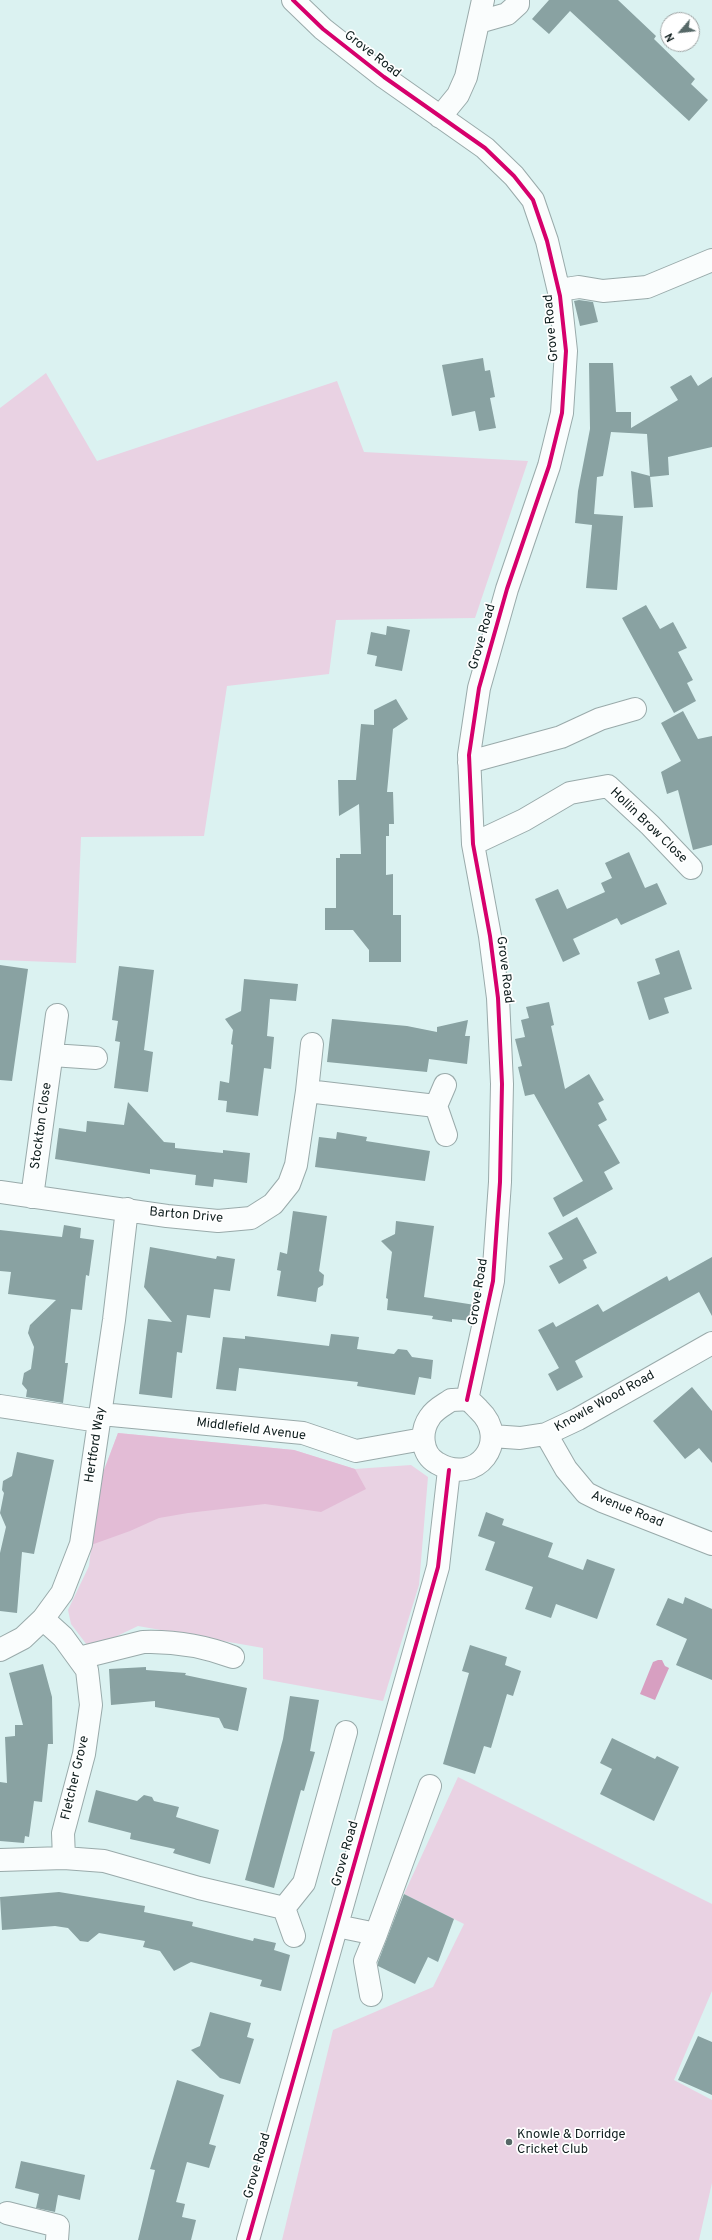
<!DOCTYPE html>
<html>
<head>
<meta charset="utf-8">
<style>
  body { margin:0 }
  #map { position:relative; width:712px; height:2240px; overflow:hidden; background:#dbf2f1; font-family:Overpass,sans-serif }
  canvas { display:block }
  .north { position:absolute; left:660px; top:12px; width:40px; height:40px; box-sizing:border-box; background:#fff; border:1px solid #9fa5a5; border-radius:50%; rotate:242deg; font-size:11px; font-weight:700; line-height:16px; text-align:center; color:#0e1d1d }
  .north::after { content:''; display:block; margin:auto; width:14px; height:18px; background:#566867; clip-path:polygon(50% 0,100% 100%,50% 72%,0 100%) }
</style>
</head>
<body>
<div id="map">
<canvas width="712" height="2240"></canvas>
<div class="north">N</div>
</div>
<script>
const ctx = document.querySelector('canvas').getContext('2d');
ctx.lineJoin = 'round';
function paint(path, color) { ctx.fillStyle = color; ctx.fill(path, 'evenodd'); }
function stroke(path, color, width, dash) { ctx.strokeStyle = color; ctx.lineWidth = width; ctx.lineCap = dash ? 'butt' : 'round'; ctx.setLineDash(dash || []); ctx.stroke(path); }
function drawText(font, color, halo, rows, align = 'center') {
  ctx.font = font + ' Overpass,sans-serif'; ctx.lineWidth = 3.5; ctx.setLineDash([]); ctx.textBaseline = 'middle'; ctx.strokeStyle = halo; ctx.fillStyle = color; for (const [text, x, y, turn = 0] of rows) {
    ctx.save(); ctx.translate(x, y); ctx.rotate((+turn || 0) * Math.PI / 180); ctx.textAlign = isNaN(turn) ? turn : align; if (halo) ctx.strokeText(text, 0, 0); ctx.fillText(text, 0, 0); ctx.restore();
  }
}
const green = new Path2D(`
  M 46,373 L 97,461 L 337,381 L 364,452 L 528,461 L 475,618 L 336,620 L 329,674 L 227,686 L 204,836 L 81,837 L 76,963 L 0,960 L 0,408 Z
  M 118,1433 L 294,1450 L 355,1469 L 411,1465 L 428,1477 L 419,1585 L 383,1701 L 263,1679 L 263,1648 L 138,1626 L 90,1649 L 71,1624 L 68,1610 L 89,1566 L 98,1486 Z
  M 458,1777 L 712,1904 L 712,1991 L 674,2080 L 712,2100 L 712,2183 L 699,2240 L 282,2240 L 333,2030 L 433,1987 L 464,1924 L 404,1894 Z`);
const forest = new Path2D(`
  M 118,1433 L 294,1450 L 355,1469 L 366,1489 L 321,1512 L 265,1504 L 188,1513 L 159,1518 L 130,1531 L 91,1545 L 98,1486 Z`);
const water = new Path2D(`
  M 658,1660 L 662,1660 L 665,1666 L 669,1668 L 655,1700 L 640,1694 L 653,1662 Z`);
const building = new Path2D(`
  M 549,0 L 618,0 L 656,36 L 654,39 L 695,79 L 691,84 L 708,100 L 689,121 L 570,11 L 549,34 L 532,19 Z
  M 579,300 L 593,302 L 598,322 L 580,326 L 574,301 Z
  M 483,358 L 485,371 L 490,370 L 495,397 L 490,398 L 496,428 L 479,431 L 475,411 L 452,416 L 442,365 Z
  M 589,363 L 613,363 L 616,412 L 631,412 L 631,428 L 678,400 L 670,387 L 691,375 L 698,386 L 712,377 L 712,447 L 668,457 L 669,475 L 650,477 L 647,434 L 611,432 L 603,476 L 597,477 L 594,514 L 623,516 L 617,590 L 586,588 L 592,525 L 575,523 L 578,491 L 590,429 Z
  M 631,471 L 650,476 L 653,507 L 634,508 Z
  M 646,605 L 660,629 L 673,622 L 687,648 L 678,652 L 693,680 L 687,683 L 696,701 L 674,713 L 622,618 Z
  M 387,626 L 410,630 L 402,671 L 375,666 L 377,656 L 367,654 L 371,632 L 386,635 Z
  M 396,699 L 408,719 L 393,729 L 387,792 L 393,792 L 394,824 L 389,824 L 389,836 L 386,836 L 386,875 L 393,874 L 393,915 L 401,915 L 401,962 L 369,962 L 369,950 L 353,930 L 325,930 L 325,908 L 336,908 L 336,858 L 340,858 L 340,854 L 361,854 L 359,804 L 339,816 L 338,780 L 356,780 L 361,724 L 374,725 L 374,710 Z
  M 683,711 L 698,739 L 712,736 L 712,845 L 693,850 L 678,790 L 667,794 L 661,772 L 681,761 L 661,723 Z
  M 629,852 L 645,888 L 657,883 L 667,904 L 621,925 L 617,918 L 573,939 L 580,954 L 563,962 L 535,899 L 558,889 L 567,909 L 605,892 L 601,883 L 612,878 L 605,863 Z
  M 679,950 L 692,989 L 664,998 L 669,1013 L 649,1020 L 637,982 L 660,974 L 655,959 Z
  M 0,965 L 28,969 L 12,1081 L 0,1080 Z
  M 119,966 L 154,970 L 144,1050 L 153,1052 L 148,1092 L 114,1088 L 120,1042 L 115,1041 L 118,1021 L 112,1020 Z
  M 244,979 L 298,984 L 296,1001 L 270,999 L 267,1036 L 274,1037 L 271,1069 L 264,1068 L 258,1116 L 226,1112 L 227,1101 L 218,1100 L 220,1081 L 229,1083 L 233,1045 L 231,1044 L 233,1030 L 225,1019 L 241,1011 Z
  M 549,1002 L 554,1025 L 551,1026 L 565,1089 L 589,1074 L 604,1100 L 598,1103 L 607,1120 L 598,1125 L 620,1163 L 604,1172 L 613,1189 L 563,1217 L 553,1198 L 583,1181 L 534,1094 L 525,1096 L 518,1067 L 522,1066 L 515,1039 L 525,1037 L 521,1020 L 529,1018 L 526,1007 Z
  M 332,1019 L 407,1026 L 437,1032 L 437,1027 L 468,1020 L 465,1036 L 470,1036 L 467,1064 L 429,1059 L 427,1072 L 327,1062 Z
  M 128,1102 L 164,1142 L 175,1143 L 175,1148 L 223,1153 L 223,1150 L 250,1153 L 247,1183 L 214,1179 L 213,1187 L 195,1185 L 196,1175 L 150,1169 L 150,1174 L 55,1159 L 59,1128 L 86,1132 L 87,1121 L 124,1125 Z
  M 337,1132 L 367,1137 L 366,1141 L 430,1151 L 425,1181 L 315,1167 L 319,1137 L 336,1139 Z
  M 293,1211 L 327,1216 L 319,1271 L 324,1275 L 323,1285 L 318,1288 L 316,1302 L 277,1296 L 281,1271 L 277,1270 L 280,1252 L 287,1254 Z
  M 577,1217 L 597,1253 L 583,1260 L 587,1268 L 559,1284 L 549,1266 L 563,1259 L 548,1233 Z
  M 396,1221 L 434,1226 L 424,1297 L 475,1305 L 471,1321 L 452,1319 L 452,1322 L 432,1319 L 433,1316 L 387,1310 L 388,1299 L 386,1298 L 392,1252 L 381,1241 L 395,1234 Z
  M 64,1225 L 81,1228 L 80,1238 L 94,1240 L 89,1276 L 86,1275 L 82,1310 L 71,1309 L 65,1363 L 68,1363 L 63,1403 L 26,1397 L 27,1390 L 22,1384 L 24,1373 L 31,1369 L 34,1347 L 28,1333 L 30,1325 L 56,1300 L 8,1294 L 11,1272 L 0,1271 L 0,1230 L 62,1237 Z
  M 150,1247 L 216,1259 L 217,1256 L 235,1259 L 230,1291 L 214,1289 L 210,1318 L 187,1315 L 182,1353 L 177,1352 L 172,1398 L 139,1394 L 148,1319 L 172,1322 L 144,1287 Z
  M 712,1257 L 712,1316 L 699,1292 L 575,1361 L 583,1377 L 557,1391 L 548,1374 L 559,1368 L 538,1330 L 553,1322 L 556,1327 L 598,1304 L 603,1312 L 667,1276 L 669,1281 Z
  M 331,1334 L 359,1337 L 357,1349 L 394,1354 L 398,1349 L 407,1350 L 412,1357 L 433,1360 L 431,1379 L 419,1377 L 415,1395 L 357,1386 L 358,1382 L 239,1368 L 236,1391 L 216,1389 L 223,1337 L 245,1339 L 245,1336 L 329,1346 Z
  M 692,1387 L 712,1411 L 712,1463 L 699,1448 L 685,1459 L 653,1421 Z
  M 17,1452 L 54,1460 L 34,1554 L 22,1552 L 17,1613 L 0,1611 L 0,1553 L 6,1527 L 0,1513 L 4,1493 L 2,1490 L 3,1481 L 12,1476 Z
  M 486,1512 L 504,1519 L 502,1525 L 553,1543 L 548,1557 L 583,1570 L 587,1559 L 615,1569 L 597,1619 L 556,1604 L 551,1618 L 525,1609 L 533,1587 L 485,1570 L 495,1542 L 478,1536 Z
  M 685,1597 L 712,1609 L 712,1680 L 676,1665 L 687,1639 L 656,1625 L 668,1598 L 683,1604 Z
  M 470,1645 L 507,1657 L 505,1665 L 521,1671 L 513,1696 L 507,1694 L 491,1748 L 484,1746 L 475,1774 L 443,1764 L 469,1673 L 462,1671 Z
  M 43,1664 L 52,1697 L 53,1744 L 48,1744 L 42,1802 L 34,1801 L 29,1837 L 25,1836 L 24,1843 L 0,1841 L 0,1782 L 7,1783 L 5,1737 L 15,1736 L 15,1725 L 23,1725 L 9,1673 Z
  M 146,1667 L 146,1670 L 186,1673 L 185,1675 L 247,1688 L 238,1731 L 224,1728 L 219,1718 L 155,1707 L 155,1701 L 111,1705 L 109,1669 Z
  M 290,1696 L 319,1700 L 310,1751 L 315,1752 L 304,1791 L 301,1790 L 274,1888 L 245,1880 L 283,1739 Z
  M 612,1738 L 655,1759 L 657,1756 L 679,1767 L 654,1821 L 600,1794 L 612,1769 L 600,1763 Z
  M 96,1790 L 137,1801 L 144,1795 L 152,1797 L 154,1801 L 179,1807 L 176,1817 L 219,1830 L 210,1864 L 173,1853 L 175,1849 L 130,1839 L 131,1833 L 88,1822 Z
  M 59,1892 L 145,1906 L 144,1912 L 193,1922 L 192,1926 L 253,1941 L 254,1938 L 276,1943 L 274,1950 L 290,1955 L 281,1991 L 260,1986 L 262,1980 L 191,1962 L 174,1971 L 160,1951 L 143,1947 L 145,1941 L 99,1933 L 88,1942 L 80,1941 L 68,1928 L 55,1926 L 2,1930 L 0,1897 Z
  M 404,1894 L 454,1919 L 438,1962 L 428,1957 L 415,1984 L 378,1966 L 378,1962 Z
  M 210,2012 L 251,2023 L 247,2037 L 254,2039 L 240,2084 L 220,2078 L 191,2050 L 200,2046 Z
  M 698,2036 L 712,2042 L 712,2095 L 678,2080 Z
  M 177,2080 L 224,2095 L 209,2144 L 216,2146 L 209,2168 L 187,2162 L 176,2202 L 185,2204 L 182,2217 L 196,2220 L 191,2240 L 138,2240 L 155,2170 L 150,2169 Z
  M 21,2161 L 85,2175 L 80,2200 L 58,2195 L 55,2212 L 36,2208 L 39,2194 L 15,2188 Z`);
const minor = new Path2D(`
  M 293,0 L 323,29 L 384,77 L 485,148 L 514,176 L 533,200 L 547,241 L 560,296 L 566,351 L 562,413 L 549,466 L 507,589 L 479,688 L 469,755 L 473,844 L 490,936 L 498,998 L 502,1084 L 500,1182 L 493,1281 L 467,1400
  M 479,22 L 507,14 L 518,4 L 518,0
  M 440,117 L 458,95 L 466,77 L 483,0
  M 559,290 L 579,287 L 603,291 L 647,287 L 712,260
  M 469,762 L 561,737 L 600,719 L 635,709
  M 473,844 L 524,820 L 570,793 L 608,786 L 650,825 L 691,868
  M 52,1055 L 96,1058
  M 307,1091 L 312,1044
  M 436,1106 L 445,1085
  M 0,1192 L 167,1216 L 218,1221 L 251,1218 L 273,1204 L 289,1184 L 296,1165 L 307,1091 L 436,1106 L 446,1135
  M 32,1197 L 57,1015
  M 451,1400 C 456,1400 463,1399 467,1400 C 471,1401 476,1407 479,1410 C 511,1440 477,1487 437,1463 C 421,1454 420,1431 430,1417 C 435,1409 444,1405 451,1400 Z
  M 0,1406 L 99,1421
  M 101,1414 L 303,1433 L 356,1451 L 423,1439
  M 546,1434 L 566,1469 L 586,1493 L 602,1501 L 712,1544
  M 492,1436 L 520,1438 L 546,1434 L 578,1419 L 712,1343
  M 43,1619 L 63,1637 L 87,1670 L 91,1705 L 84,1754 L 63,1833 L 64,1858
  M 0,1650 L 23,1638 L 43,1619 L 62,1593 L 81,1544 L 114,1320 L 127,1209
  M 79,1658 L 143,1642 C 174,1641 204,1646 233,1657
  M 0,1860 L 64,1858 L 104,1861 L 199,1888 L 284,1908
  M 337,1926 L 376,1934 L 430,1786
  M 294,1936 L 284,1908 L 304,1883 L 346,1732
  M 371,1995 L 365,1961 L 376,1934
  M 7,2213 L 58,2226 L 57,2240
  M 248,2240 L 438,1567 L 449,1470`);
const cycleway = new Path2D(`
  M 293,0 L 323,29 L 384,77 L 485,148 L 514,176 L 533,200 L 547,241 L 560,296 L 566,351 L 562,413 L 549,466 L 507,589 L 479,688 L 469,755 L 473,844 L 490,936 L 498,998 L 502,1084 L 500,1182 L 493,1281 L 467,1400
  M 248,2240 L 438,1567 L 449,1470`);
const markers = [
  [509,2142,4,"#566867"]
];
const streetNames = [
  ["Grove Road",372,55,38],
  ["Grove Road",552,328,-95],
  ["Grove Road",483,637,-74],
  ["Hollin Brow Close",648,826,44],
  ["Grove Road",504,970,83],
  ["Stockton Close",42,1126,-82],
  ["Barton Drive",186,1216,5],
  ["Grove Road",479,1292,-81],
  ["Knowle Wood Road",605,1402,-29],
  ["Middlefield Avenue",251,1430,7],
  ["Hertford Way",96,1445,-81],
  ["Avenue Road",627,1510,22],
  ["Fletcher Grove",76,1778,-77],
  ["Grove Road",346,1854,-74],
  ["Grove Road",258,2166,-74]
];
const poiNames = [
  ["Knowle & Dorridge",517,2135],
  ["Cricket Club",517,2150]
];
paint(green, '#e9d2e3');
paint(forest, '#e3bcd6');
paint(water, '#d79fc1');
paint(building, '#89a2a2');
stroke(minor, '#9aa', 24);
stroke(minor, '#fafdfd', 22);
stroke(cycleway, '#d6006c', 4);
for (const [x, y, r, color] of markers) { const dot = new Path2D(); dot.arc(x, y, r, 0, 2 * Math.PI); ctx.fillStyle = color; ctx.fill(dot); stroke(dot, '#fff', 1.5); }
drawText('13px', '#0e1d1d', '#fff', streetNames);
drawText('13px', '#0e1d1d', '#fff', poiNames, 'left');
</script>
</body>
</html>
